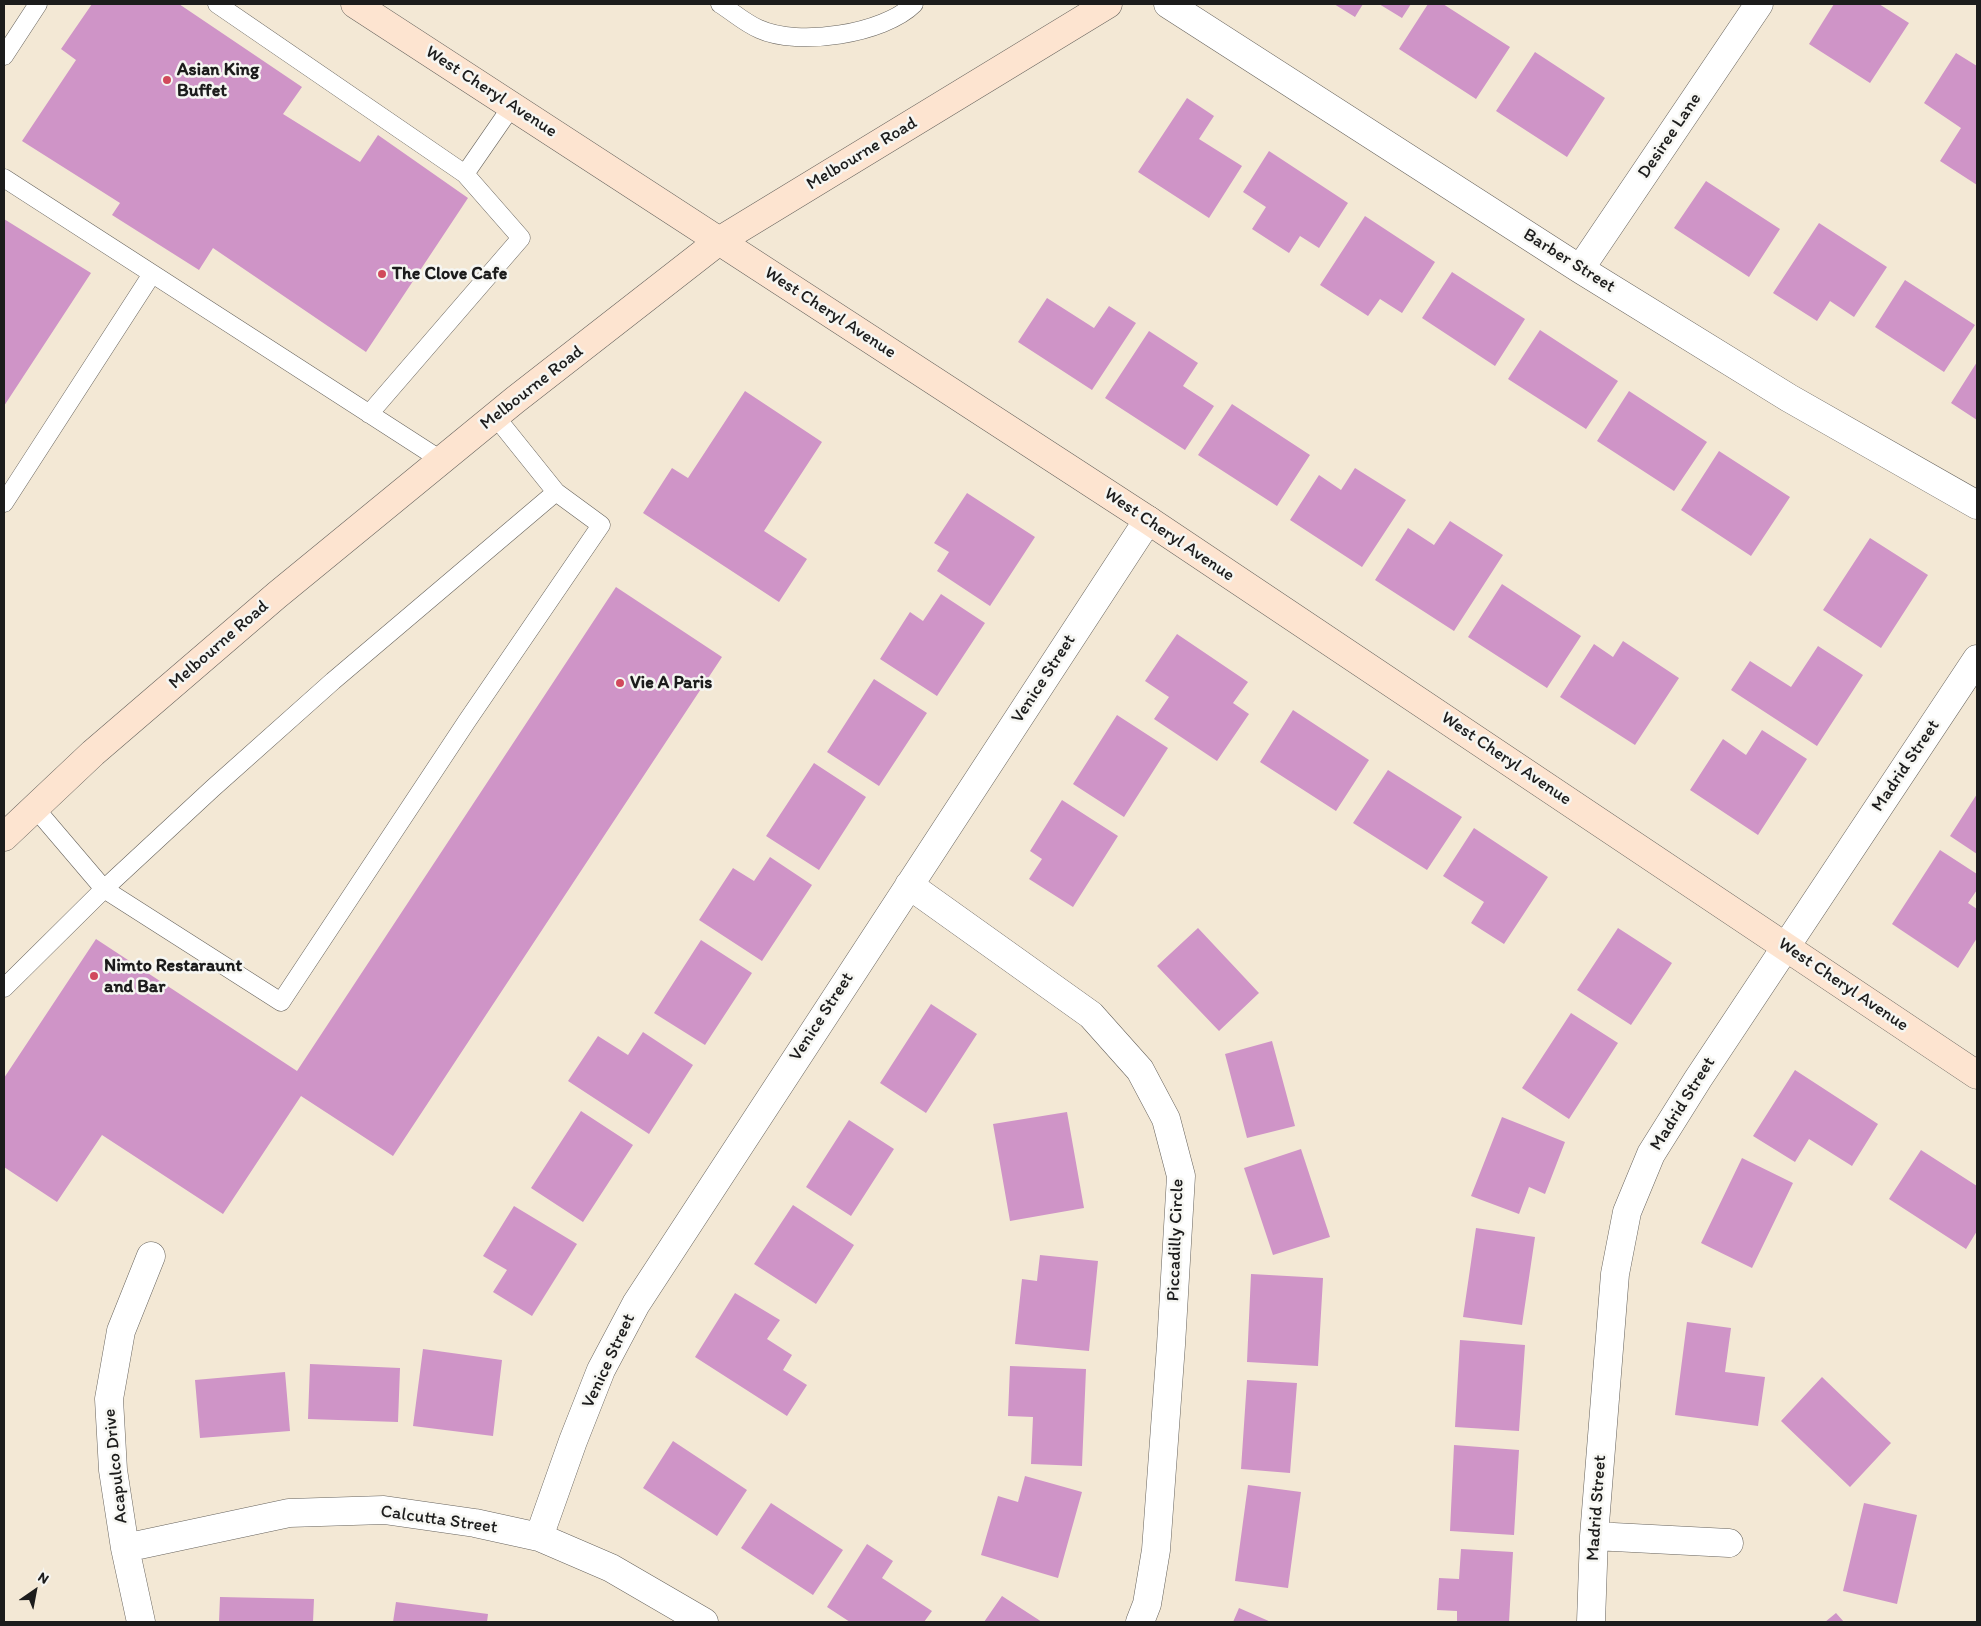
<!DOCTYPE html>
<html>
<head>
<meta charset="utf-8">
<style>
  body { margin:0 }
  #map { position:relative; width:1981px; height:1626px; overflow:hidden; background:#f3e8d5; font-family:Itim,sans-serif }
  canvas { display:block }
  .frame { position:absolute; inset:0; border:5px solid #1c1c1c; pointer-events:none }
  .north { position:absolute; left:10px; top:1566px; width:50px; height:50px; -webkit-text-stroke:4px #f6f6f2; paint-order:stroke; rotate:33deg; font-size:14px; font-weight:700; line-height:20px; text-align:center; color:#1c1c1c }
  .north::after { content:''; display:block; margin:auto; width:18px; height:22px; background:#1c1c1c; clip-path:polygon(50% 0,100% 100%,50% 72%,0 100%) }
</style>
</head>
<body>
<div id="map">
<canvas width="1981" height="1626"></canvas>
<div class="frame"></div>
<div class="north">N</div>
</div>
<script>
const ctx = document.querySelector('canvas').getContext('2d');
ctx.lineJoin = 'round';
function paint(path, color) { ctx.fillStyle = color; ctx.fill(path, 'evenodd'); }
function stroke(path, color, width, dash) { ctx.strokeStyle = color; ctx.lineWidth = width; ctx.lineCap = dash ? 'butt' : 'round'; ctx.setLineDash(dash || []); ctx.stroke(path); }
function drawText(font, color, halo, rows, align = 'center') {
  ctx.font = font + ' Itim,sans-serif'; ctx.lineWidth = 5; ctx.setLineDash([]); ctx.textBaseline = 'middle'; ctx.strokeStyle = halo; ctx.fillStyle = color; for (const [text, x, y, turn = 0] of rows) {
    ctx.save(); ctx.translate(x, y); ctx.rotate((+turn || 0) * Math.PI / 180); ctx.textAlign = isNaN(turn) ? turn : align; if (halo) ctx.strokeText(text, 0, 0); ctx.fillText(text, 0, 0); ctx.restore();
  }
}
const building = new Path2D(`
  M 92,4 L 179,4 L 302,87 L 283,114 L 360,162 L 378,135 L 468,198 L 366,352 L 213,248 L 199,270 L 112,215 L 120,203 L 22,141 L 76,60 L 61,49 Z
  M 1334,4 L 1363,4 L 1355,17 Z
  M 1379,4 L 1411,4 L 1402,18 Z
  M 1428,4 L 1443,4 L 1510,47 L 1476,99 L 1399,49 Z
  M 1834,4 L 1879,4 L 1909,23 L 1870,83 L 1809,44 Z
  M 1535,52 L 1605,98 L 1567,157 L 1496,111 Z
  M 1956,53 L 1977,66 L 1977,185 L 1940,161 L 1961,128 L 1924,103 Z
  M 1187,98 L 1214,116 L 1199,139 L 1242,166 L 1209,218 L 1138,172 Z
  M 1269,151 L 1348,203 L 1319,248 L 1300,236 L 1289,253 L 1252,229 L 1266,207 L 1243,192 Z
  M 1706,181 L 1780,229 L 1749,277 L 1674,228 Z
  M 1365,216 L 1435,262 L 1402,313 L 1380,299 L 1368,316 L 1320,285 Z
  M 4,219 L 91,273 L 4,406 Z
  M 1819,223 L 1887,267 L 1854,317 L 1830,301 L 1817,321 L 1773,293 Z
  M 1452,272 L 1525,319 L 1495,366 L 1422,318 Z
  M 1905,280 L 1975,325 L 1944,372 L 1875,327 Z
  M 1047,298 L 1094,328 L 1109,306 L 1136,323 L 1092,390 L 1018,342 Z
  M 1540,330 L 1618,381 L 1586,429 L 1508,379 Z
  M 1149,331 L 1198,363 L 1183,386 L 1214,406 L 1185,450 L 1105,398 Z
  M 1977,362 L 1977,420 L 1951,403 Z
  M 745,391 L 822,442 L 764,531 L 807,559 L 779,602 L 643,513 L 672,468 L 688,478 Z
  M 1629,391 L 1707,442 L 1674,491 L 1597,441 Z
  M 1232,404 L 1310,455 L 1277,506 L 1198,455 Z
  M 1719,451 L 1790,497 L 1751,556 L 1681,510 Z
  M 1355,468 L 1406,500 L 1362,567 L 1290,520 L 1319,475 L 1341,490 Z
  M 967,493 L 1035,537 L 990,606 L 937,571 L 949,552 L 934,543 Z
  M 1450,521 L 1503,555 L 1454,631 L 1375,580 L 1408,528 L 1434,545 Z
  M 1870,538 L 1928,575 L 1881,648 L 1823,610 Z
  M 1502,584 L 1581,636 L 1547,688 L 1468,637 Z
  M 616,587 L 722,657 L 393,1156 L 301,1096 L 223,1214 L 102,1135 L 57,1202 L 4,1167 L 4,1078 L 96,939 L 297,1071 Z
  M 941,594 L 985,623 L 937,696 L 880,659 L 910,612 L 923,621 Z
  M 1177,634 L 1248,682 L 1233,703 L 1249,714 L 1217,761 L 1154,719 L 1169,697 L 1145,681 Z
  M 1623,641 L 1679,678 L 1635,745 L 1560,697 L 1594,644 L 1613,657 Z
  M 1818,646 L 1863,675 L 1817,746 L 1731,690 L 1750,661 L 1791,687 Z
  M 874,679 L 927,713 L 879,786 L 827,752 Z
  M 1293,710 L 1369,760 L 1336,811 L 1260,762 Z
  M 1117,715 L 1168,748 L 1124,817 L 1073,784 Z
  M 1762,730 L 1807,759 L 1758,835 L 1690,790 L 1723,739 L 1746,755 Z
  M 814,763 L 866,797 L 819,870 L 766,836 Z
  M 1388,770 L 1462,817 L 1427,870 L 1353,823 Z
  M 1977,794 L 1977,854 L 1950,836 Z
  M 1062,800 L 1118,836 L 1073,907 L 1029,879 L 1042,859 L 1030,851 Z
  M 1474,828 L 1548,877 L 1504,944 L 1471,923 L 1484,902 L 1443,876 Z
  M 1940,850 L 1977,874 L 1977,890 L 1968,903 L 1977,909 L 1977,938 L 1958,968 L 1892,924 Z
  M 770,857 L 812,885 L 762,961 L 699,920 L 733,868 L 754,881 Z
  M 1198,928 L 1259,993 L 1219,1031 L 1157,966 Z
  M 1618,928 L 1672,963 L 1631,1025 L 1577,990 Z
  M 701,940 L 752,973 L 705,1045 L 654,1013 Z
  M 931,1004 L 977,1034 L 926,1113 L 880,1083 Z
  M 1571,1013 L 1618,1043 L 1569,1119 L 1522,1088 Z
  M 643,1032 L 693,1065 L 649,1134 L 568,1081 L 598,1036 L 628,1055 Z
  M 1272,1041 L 1295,1126 L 1247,1138 L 1225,1054 Z
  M 1795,1070 L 1878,1124 L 1852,1166 L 1809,1139 L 1795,1162 L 1753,1136 Z
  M 581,1111 L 633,1145 L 583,1222 L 531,1188 Z
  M 1067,1112 L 1084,1208 L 1010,1221 L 993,1124 Z
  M 1502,1117 L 1565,1142 L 1545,1194 L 1529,1187 L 1519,1214 L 1471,1196 Z
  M 849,1120 L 894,1149 L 851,1216 L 806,1187 Z
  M 1301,1149 L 1330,1237 L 1273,1255 L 1244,1168 Z
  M 1921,1150 L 1977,1186 L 1977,1231 L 1966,1249 L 1889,1199 Z
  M 1742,1158 L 1793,1183 L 1752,1268 L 1701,1243 Z
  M 793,1205 L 854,1245 L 816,1304 L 754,1264 Z
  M 514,1206 L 577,1244 L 532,1316 L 493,1292 L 507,1270 L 483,1256 Z
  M 1476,1228 L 1535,1237 L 1522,1325 L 1463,1317 Z
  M 1040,1255 L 1098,1261 L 1089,1351 L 1015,1344 L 1022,1279 L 1037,1281 Z
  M 1251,1274 L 1323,1278 L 1318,1366 L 1247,1362 Z
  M 735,1293 L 780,1320 L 767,1339 L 792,1355 L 783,1370 L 807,1385 L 787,1416 L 695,1357 Z
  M 1687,1322 L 1731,1328 L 1725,1372 L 1765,1377 L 1758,1426 L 1675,1415 Z
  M 1460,1340 L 1525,1345 L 1519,1431 L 1455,1427 Z
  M 423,1349 L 502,1360 L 493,1436 L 413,1426 Z
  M 310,1364 L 400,1368 L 398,1422 L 308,1419 Z
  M 1010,1366 L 1086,1369 L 1082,1466 L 1031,1464 L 1033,1417 L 1008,1416 Z
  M 285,1372 L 290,1431 L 200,1438 L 195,1380 Z
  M 1822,1377 L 1891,1443 L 1850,1487 L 1781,1421 Z
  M 1247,1380 L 1297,1383 L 1290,1473 L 1241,1469 Z
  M 673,1441 L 747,1490 L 717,1536 L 643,1488 Z
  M 1454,1445 L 1519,1450 L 1514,1535 L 1450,1531 Z
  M 1025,1476 L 1082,1492 L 1058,1578 L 981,1555 L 998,1496 L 1018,1502 Z
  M 1248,1485 L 1301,1492 L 1288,1588 L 1235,1581 Z
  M 771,1503 L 843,1550 L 813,1595 L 741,1548 Z
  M 1864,1503 L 1917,1515 L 1897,1604 L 1843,1591 Z
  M 867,1544 L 893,1561 L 882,1578 L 932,1611 L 924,1622 L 850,1622 L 827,1607 Z
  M 1461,1549 L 1513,1552 L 1509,1622 L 1457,1622 L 1457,1611 L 1437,1610 L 1439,1578 L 1459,1579 Z
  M 1002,1596 L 1042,1622 L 984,1622 Z
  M 220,1597 L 314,1599 L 313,1622 L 219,1622 Z
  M 396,1602 L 488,1614 L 487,1622 L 393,1622 Z
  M 1239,1608 L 1271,1622 L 1233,1622 Z
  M 1836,1613 L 1844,1622 L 1825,1622 Z`);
const lane = new Path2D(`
  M 217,4 L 465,174 L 521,238 L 369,414
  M 720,4 C 733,12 745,23 759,29 C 798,47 884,34 914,4
  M 4,56 L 38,4
  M 465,174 L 512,106
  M 4,178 L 441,460
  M 4,503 L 152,274
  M 35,808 L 104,889 L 281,1002 L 467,721 L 601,525 L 556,492 L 495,416
  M 4,988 L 104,889 L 213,788 L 333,681 L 556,492`);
const street = new Path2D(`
  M 1168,4 L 1580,269 L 1789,398 L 1977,505
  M 1580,269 L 1759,4
  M 909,885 L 1091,1015 L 1140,1070 L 1166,1119 L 1181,1176 L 1171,1345 L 1156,1550 L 1147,1604 L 1140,1622
  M 1594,1536 L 1729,1543
  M 539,1537 L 573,1441 L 601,1370 L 636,1304 L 1148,520
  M 125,1548 L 289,1513 L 384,1510 L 475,1523 L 539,1537 L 611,1568 L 704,1622
  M 141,1622 L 125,1548 L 113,1470 L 109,1399 L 121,1331 L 151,1256
  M 1591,1622 L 1594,1536 L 1615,1274 L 1627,1212 L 1651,1154 L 1698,1079 L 1977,659`);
const secondary = new Path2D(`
  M 355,4 L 1148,520 L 1977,1075
  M 4,837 L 93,753 L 277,595 L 515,400 L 719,241 L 1108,4`);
const markers = [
  [167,80,5,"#d1495b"],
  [382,274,5,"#d1495b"],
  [620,683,5,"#d1495b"],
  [94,976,5,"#d1495b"]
];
const poiNames = [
  ["Asian King",177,70],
  ["Buffet",177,91],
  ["The Clove Cafe",392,274],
  ["Vie A Paris",630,683],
  ["Nimto Restaraunt",104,966],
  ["and Bar",104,987]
];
const streetNames = [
  ["West Cheryl Avenue",491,92,33],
  ["Desiree Lane",1670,136,-56],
  ["Melbourne Road",862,154,-31],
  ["Barber Street",1569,261,32],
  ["West Cheryl Avenue",830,313,33],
  ["Melbourne Road",532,388,-38],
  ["West Cheryl Avenue",1169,535,34],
  ["Melbourne Road",219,645,-41],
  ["Venice Street",1044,679,-57],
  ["West Cheryl Avenue",1506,759,34],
  ["Madrid Street",1906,766,-56],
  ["West Cheryl Avenue",1843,985,34],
  ["Venice Street",822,1017,-57],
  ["Madrid Street",1683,1104,-58],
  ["Piccadilly Circle",1176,1240,-88],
  ["Venice Street",609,1361,-65],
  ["Acapulco Drive",116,1466,-96],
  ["Madrid Street",1597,1508,-86],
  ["Calcutta Street",439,1520,8]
];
paint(building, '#cf94c7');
stroke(lane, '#67635d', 19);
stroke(street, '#67635d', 29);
stroke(secondary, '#67635d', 29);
stroke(lane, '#fff', 18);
stroke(street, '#fff', 28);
stroke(secondary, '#fde4d0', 28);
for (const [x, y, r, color] of markers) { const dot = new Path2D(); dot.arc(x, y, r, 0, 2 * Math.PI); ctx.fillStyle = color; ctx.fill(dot); stroke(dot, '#f6f6f2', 2); }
drawText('bold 18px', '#1c1c1c', '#f6f6f2', poiNames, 'left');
drawText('18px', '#1c1c1c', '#f6f6f2', streetNames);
</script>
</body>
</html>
